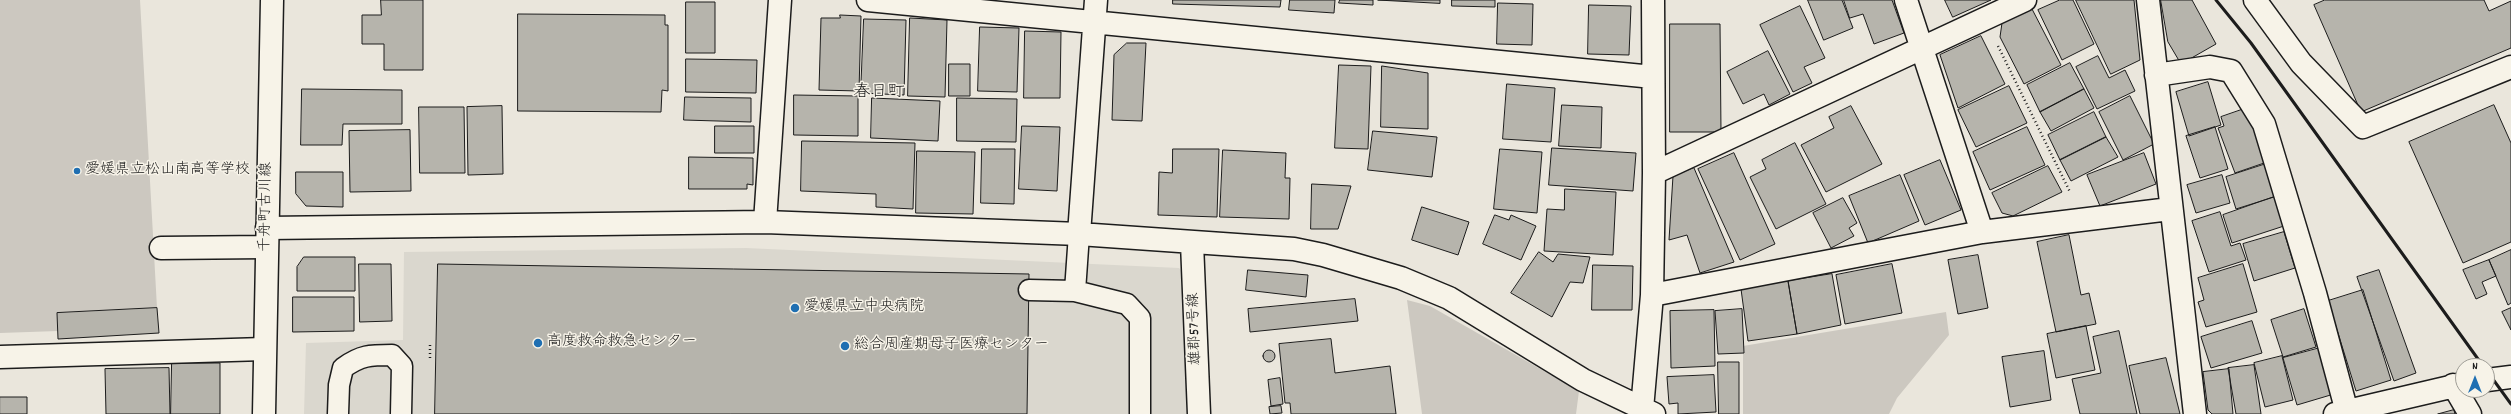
<!DOCTYPE html>
<html>
<head>
<meta charset="utf-8">
<style>
  body { margin:0 }
  #map { position:relative; width:2511px; height:414px; overflow:hidden; background:#eae6dc; font-family:Dekko,sans-serif }
  canvas { display:block }
  .north { position:absolute; left:2455px; top:358px; width:40px; height:40px; box-sizing:border-box; background:#f7f3e8; border:1px solid #9f9d96; border-radius:50%; rotate:0deg; font-size:11px; font-weight:700; line-height:16px; text-align:center; color:#1c1c1c }
  .north::after { content:''; display:block; margin:auto; width:14px; height:18px; background:#1f6fb2; clip-path:polygon(50% 0,100% 100%,50% 72%,0 100%) }
</style>
</head>
<body>
<div id="map">
<canvas width="2511" height="414"></canvas>
<div class="north">N</div>
</div>
<script>
const ctx = document.querySelector('canvas').getContext('2d');
ctx.lineJoin = 'round';
function paint(path, color) { ctx.fillStyle = color; ctx.fill(path, 'evenodd'); }
function stroke(path, color, width, dash) { ctx.strokeStyle = color; ctx.lineWidth = width; ctx.lineCap = dash ? 'butt' : 'round'; ctx.setLineDash(dash || []); ctx.stroke(path); }
function drawText(font, color, halo, rows, align = 'center') {
  ctx.font = font + ' Dekko,"Klee One",sans-serif'; ctx.lineWidth = 3; ctx.setLineDash([]); ctx.textBaseline = 'middle'; ctx.strokeStyle = halo; ctx.fillStyle = color; for (const [text, x, y, turn = 0] of rows) {
    ctx.save(); ctx.translate(x, y); ctx.rotate((+turn || 0) * Math.PI / 180); ctx.textAlign = isNaN(turn) ? turn : align; if (halo) ctx.strokeText(text, 0, 0); ctx.fillText(text, 0, 0); ctx.restore();
  }
}
const built = new Path2D(`
  M 746,248 L 1179,268 L 1186,276 L 1188,414 L 304,414 L 306,343 L 403,340 L 404,252 Z`);
const green = new Path2D(`
  M 0,0 L 140,0 L 157,308 L 57,313 L 58,331 L 0,333 Z
  M 1407,300 L 1430,306 L 1579,391 L 1576,414 L 1422,414 Z
  M 1946,312 L 1949,335 L 1897,398 L 1889,414 L 1743,414 L 1743,346 Z`);
const building = new Path2D(`
  M 381,0 L 423,0 L 423,70 L 384,70 L 384,44 L 362,44 L 362,15 L 381,15 Z
  M 1173,0 L 1281,0 L 1280,7 L 1173,4 Z
  M 1290,0 L 1335,0 L 1334,13 L 1289,10 Z
  M 1340,0 L 1373,0 L 1373,5 L 1339,3 Z
  M 1378,0 L 1440,0 L 1440,3 Z
  M 1452,0 L 1495,0 L 1495,7 L 1452,6 Z
  M 1808,0 L 1842,0 L 1853,28 L 1824,40 Z
  M 1844,0 L 1892,0 L 1904,33 L 1874,44 L 1863,14 L 1850,18 Z
  M 1945,0 L 1991,0 L 1953,17 Z
  M 2060,0 L 2073,0 L 2094,44 L 2062,60 L 2038,10 Z
  M 2076,0 L 2134,0 L 2140,60 L 2111,74 Z
  M 2161,0 L 2192,0 L 2216,44 L 2181,64 L 2168,42 Z
  M 2325,0 L 2484,0 L 2489,11 L 2511,1 L 2511,48 L 2361,112 L 2314,5 Z
  M 686,2 L 715,2 L 715,53 L 686,53 Z
  M 1498,3 L 1533,4 L 1532,45 L 1497,44 Z
  M 1589,5 L 1631,6 L 1629,55 L 1588,54 Z
  M 1800,6 L 1825,58 L 1804,67 L 1812,83 L 1793,92 L 1760,25 Z
  M 2032,9 L 2061,65 L 2024,84 L 2000,37 L 2002,23 Z
  M 518,14 L 665,15 L 665,25 L 668,25 L 668,91 L 662,90 L 661,112 L 518,111 Z
  M 840,15 L 861,16 L 859,91 L 819,90 L 821,18 L 840,18 Z
  M 910,18 L 947,20 L 945,97 L 908,96 Z
  M 864,19 L 906,20 L 904,95 L 861,93 Z
  M 1670,24 L 1720,24 L 1721,132 L 1670,132 Z
  M 980,27 L 1019,28 L 1017,92 L 978,91 Z
  M 1025,31 L 1061,32 L 1060,98 L 1024,98 Z
  M 1981,36 L 2005,84 L 1958,108 L 1940,55 Z
  M 1127,43 L 1146,43 L 1142,121 L 1112,120 L 1114,55 Z
  M 1768,51 L 1790,94 L 1769,105 L 1764,94 L 1743,104 L 1727,72 Z
  M 2098,56 L 2109,78 L 2125,70 L 2135,91 L 2097,109 L 2076,67 Z
  M 686,59 L 757,60 L 756,93 L 686,92 Z
  M 2070,63 L 2084,89 L 2040,112 L 2027,85 Z
  M 949,64 L 970,64 L 970,96 L 949,96 Z
  M 1339,65 L 1371,66 L 1368,149 L 1335,148 Z
  M 1382,66 L 1428,73 L 1428,129 L 1381,127 Z
  M 2208,82 L 2221,125 L 2189,136 L 2176,92 Z
  M 1507,84 L 1555,88 L 1551,142 L 1503,139 Z
  M 2009,86 L 2027,123 L 1976,147 L 1958,110 Z
  M 302,89 L 402,90 L 402,124 L 343,124 L 342,145 L 301,145 Z
  M 2084,89 L 2094,108 L 2051,131 L 2040,112 Z
  M 794,95 L 858,96 L 858,136 L 794,135 Z
  M 2130,96 L 2154,144 L 2123,160 L 2099,112 Z
  M 685,97 L 751,98 L 751,122 L 684,120 Z
  M 872,98 L 940,101 L 938,141 L 871,138 Z
  M 957,98 L 1017,99 L 1016,142 L 957,141 Z
  M 1562,105 L 1602,107 L 1601,148 L 1559,146 Z
  M 2494,105 L 2511,143 L 2511,242 L 2463,263 L 2409,142 Z
  M 502,106 L 503,174 L 468,175 L 467,107 Z
  M 1851,106 L 1882,164 L 1826,192 L 1801,145 L 1834,128 L 1829,117 Z
  M 419,107 L 464,107 L 465,173 L 420,173 Z
  M 2247,108 L 2270,161 L 2235,173 L 2218,128 L 2224,126 L 2221,117 Z
  M 2094,112 L 2106,137 L 2060,160 L 2048,135 Z
  M 715,126 L 754,126 L 754,153 L 715,153 Z
  M 1022,126 L 1060,127 L 1057,191 L 1019,189 Z
  M 2027,127 L 2045,165 L 1990,190 L 1973,152 Z
  M 2215,127 L 2228,169 L 2200,178 L 2186,136 Z
  M 410,130 L 411,191 L 350,192 L 349,131 Z
  M 1373,131 L 1437,137 L 1432,177 L 1368,170 Z
  M 2106,137 L 2118,157 L 2071,181 L 2060,160 Z
  M 802,141 L 915,143 L 913,209 L 876,207 L 876,194 L 801,191 Z
  M 1795,143 L 1826,204 L 1776,229 L 1750,177 L 1766,169 L 1762,160 Z
  M 1552,148 L 1636,153 L 1633,191 L 1549,185 Z
  M 982,149 L 1015,149 L 1014,204 L 981,203 Z
  M 1173,149 L 1219,149 L 1217,217 L 1158,215 L 1159,172 L 1172,173 Z
  M 1500,149 L 1542,152 L 1537,213 L 1494,209 Z
  M 1223,150 L 1286,153 L 1285,178 L 1290,178 L 1289,219 L 1220,217 Z
  M 917,151 L 975,152 L 973,214 L 916,213 Z
  M 1734,153 L 1775,244 L 1740,260 L 1698,169 Z
  M 2144,153 L 2156,184 L 2100,206 L 2087,175 Z
  M 689,157 L 753,158 L 753,185 L 747,184 L 747,189 L 689,189 Z
  M 1940,160 L 1961,210 L 1925,225 L 1904,175 Z
  M 2266,164 L 2277,196 L 2236,209 L 2226,177 Z
  M 2048,166 L 2062,192 L 2013,216 L 2002,213 L 1992,193 Z
  M 1694,168 L 1734,262 L 1700,273 L 1687,235 L 1669,240 L 1673,176 Z
  M 296,172 L 343,172 L 343,207 L 306,206 L 296,194 Z
  M 1900,175 L 1919,221 L 1868,243 L 1849,196 Z
  M 2222,175 L 2230,203 L 2196,213 L 2187,185 Z
  M 1312,184 L 1351,186 L 1338,229 L 1311,229 Z
  M 1565,189 L 1616,192 L 1613,255 L 1544,251 L 1547,209 L 1564,210 Z
  M 2277,196 L 2287,225 L 2232,243 L 2223,215 Z
  M 1843,198 L 1857,223 L 1849,228 L 1854,236 L 1831,248 L 1813,213 Z
  M 1422,207 L 1469,222 L 1458,255 L 1412,240 Z
  M 2220,212 L 2231,246 L 2240,243 L 2246,260 L 2209,272 L 2192,221 Z
  M 1495,215 L 1509,220 L 1511,215 L 1536,226 L 1521,260 L 1483,244 Z
  M 2284,232 L 2295,268 L 2254,281 L 2243,244 Z
  M 2069,235 L 2081,295 L 2089,293 L 2096,324 L 2056,332 L 2037,242 Z
  M 2511,250 L 2511,303 L 2508,305 L 2489,260 Z
  M 1539,252 L 1553,262 L 1558,254 L 1590,257 L 1583,283 L 1570,282 L 1552,317 L 1511,293 Z
  M 1978,255 L 1988,308 L 1958,314 L 1948,260 Z
  M 304,257 L 355,257 L 355,291 L 297,291 L 297,267 Z
  M 2489,260 L 2496,276 L 2482,282 L 2487,294 L 2476,299 L 2463,270 Z
  M 359,264 L 391,264 L 392,321 L 360,322 Z
  M 438,264 L 1029,274 L 1027,414 L 435,414 Z
  M 1892,264 L 1902,313 L 1845,324 L 1836,275 Z
  M 2243,264 L 2257,312 L 2206,327 L 2198,302 L 2204,300 L 2198,278 Z
  M 1593,265 L 1633,266 L 1632,310 L 1592,310 Z
  M 1248,270 L 1308,275 L 1306,297 L 1246,290 Z
  M 2379,270 L 2416,373 L 2394,381 L 2357,277 Z
  M 1832,274 L 1841,325 L 1797,334 L 1788,281 Z
  M 1788,281 L 1797,334 L 1748,341 L 1741,289 Z
  M 2363,290 L 2391,380 L 2356,391 L 2328,301 Z
  M 293,297 L 354,297 L 354,331 L 293,332 Z
  M 1355,299 L 1358,321 L 1250,332 L 1248,309 Z
  M 157,308 L 159,333 L 58,339 L 57,313 Z
  M 2511,308 L 2511,330 L 2502,312 Z
  M 1742,309 L 1744,353 L 1718,354 L 1715,311 Z
  M 2304,309 L 2316,347 L 2283,357 L 2271,320 Z
  M 1714,310 L 1715,366 L 1671,368 L 1670,311 Z
  M 2252,321 L 2262,353 L 2211,368 L 2201,337 Z
  M 2086,326 L 2095,370 L 2056,378 L 2047,334 Z
  M 2119,331 L 2137,414 L 2080,414 L 2072,379 L 2101,373 L 2093,337 Z
  M 1331,339 L 1335,373 L 1390,366 L 1396,414 L 1291,414 L 1290,403 L 1285,403 L 1279,344 Z
  M 2320,348 L 2334,394 L 2297,405 L 2283,358 Z
  M1263 356a6 6 0 1 1 12 0a6 6 0 1 1-12 0Z
  M 2044,351 L 2051,400 L 2010,407 L 2002,357 Z
  M 2282,356 L 2293,400 L 2265,407 L 2254,363 Z
  M 2166,358 L 2180,414 L 2140,414 L 2129,366 Z
  M 1718,362 L 1739,362 L 1739,414 L 1719,414 Z
  M 172,363 L 220,363 L 220,414 L 171,414 Z
  M 2254,365 L 2261,414 L 2236,414 L 2228,368 Z
  M 169,368 L 170,414 L 106,414 L 105,369 Z
  M 2229,369 L 2233,414 L 2212,414 L 2208,410 L 2203,372 Z
  M 1714,375 L 1716,412 L 1678,414 L 1678,403 L 1669,404 L 1667,377 Z
  M 1280,378 L 1283,404 L 1271,406 L 1268,380 Z
  M 0,397 L 27,397 L 27,414 L 0,414 Z
  M 1281,406 L 1282,413 L 1270,414 L 1269,407 Z
  M 2454,410 L 2455,414 L 2438,414 Z`);
const path = new Path2D(`
  M 1998,46 L 2070,192
  M 430,358 L 430,344`);
const service = new Path2D(`
  M 1029,290 L 1075,291 L 1127,304 L 1140,318 L 1140,414
  M 1075,291 L 1079,234
  M 338,414 L 339,385 L 343,368 C 361,355 370,355 392,355 L 402,366 L 401,414`);
const minor = new Path2D(`
  M 868,0 L 1653,77
  M 1906,0 L 1982,232
  M 2148,0 L 2195,414
  M 2255,0 L 2301,63 L 2363,127 L 2511,67
  M 2156,75 L 2210,67 L 2231,71 L 2264,124 L 2315,293 L 2347,412
  M 1654,173 L 2025,0
  M 765,222 L 780,0
  M 267,228 L 765,222 L 1079,234 L 1294,249 L 1323,255 L 1401,278 L 1449,298 L 1583,380 L 1654,414
  M 1079,234 L 1096,0
  M 1192,243 L 1199,414
  M 161,248 L 266,247
  M 1652,295 L 1982,232 L 2170,209
  M 0,357 L 264,349
  M 2487,380 L 2511,377
  M 2453,385 L 2470,414
  M 1642,409 L 1652,295 L 1654,173 L 1653,0
  M 2335,414 L 2463,384`);
const tertiary = new Path2D(`
  M 264,414 L 272,0`);
const rail = new Path2D(`
  M 2216,0 L 2251,43 L 2483,366
  M 2487,371 L 2511,404`);
const markers = [
  [77,171,4,"#1f6fb2"],
  [795,308,5,"#1f6fb2"],
  [538,343,5,"#1f6fb2"],
  [845,346,5,"#1f6fb2"]
];
const poiNames = [
  ["愛媛県立松山南高等学校",85,171],
  ["愛媛県立中央病院",804,308],
  ["高度救命救急センター",547,343],
  ["総合周産期母子医療センター",854,346]
];
const streetNames = [
  ["千舟町古川線",267,207,-89],
  ["雄郡57号線",1196,329,-92]
];
const quarterNames = [
  ["春日町",879,94]
];
paint(built, '#dad7ce');
paint(green, '#ccc8c0');
paint(building, '#b6b4ac');
stroke(building, '#1c1c1c', 1);
stroke(service, '#1c1c1c', 23);
stroke(minor, '#1c1c1c', 25);
stroke(tertiary, '#1c1c1c', 25);
stroke(path, '#1c1c1c', 2.5, [1, 3]);
stroke(service, '#f7f3e8', 20);
stroke(minor, '#f7f3e8', 22);
stroke(tertiary, '#f7f3e8', 22);
stroke(rail, '#1c1c1c', 3);
for (const [x, y, r, color] of markers) { const dot = new Path2D(); dot.arc(x, y, r, 0, 2 * Math.PI); ctx.fillStyle = color; ctx.fill(dot); stroke(dot, '#f7f3e8', 1.5); }
drawText('15px', '#1c1c1c', '#f7f3e8', poiNames, 'left');
drawText('15px', '#1c1c1c', '#f7f3e8', streetNames);
drawText('17px', '#1c1c1c', '#f7f3e8', quarterNames);
</script>
</body>
</html>
